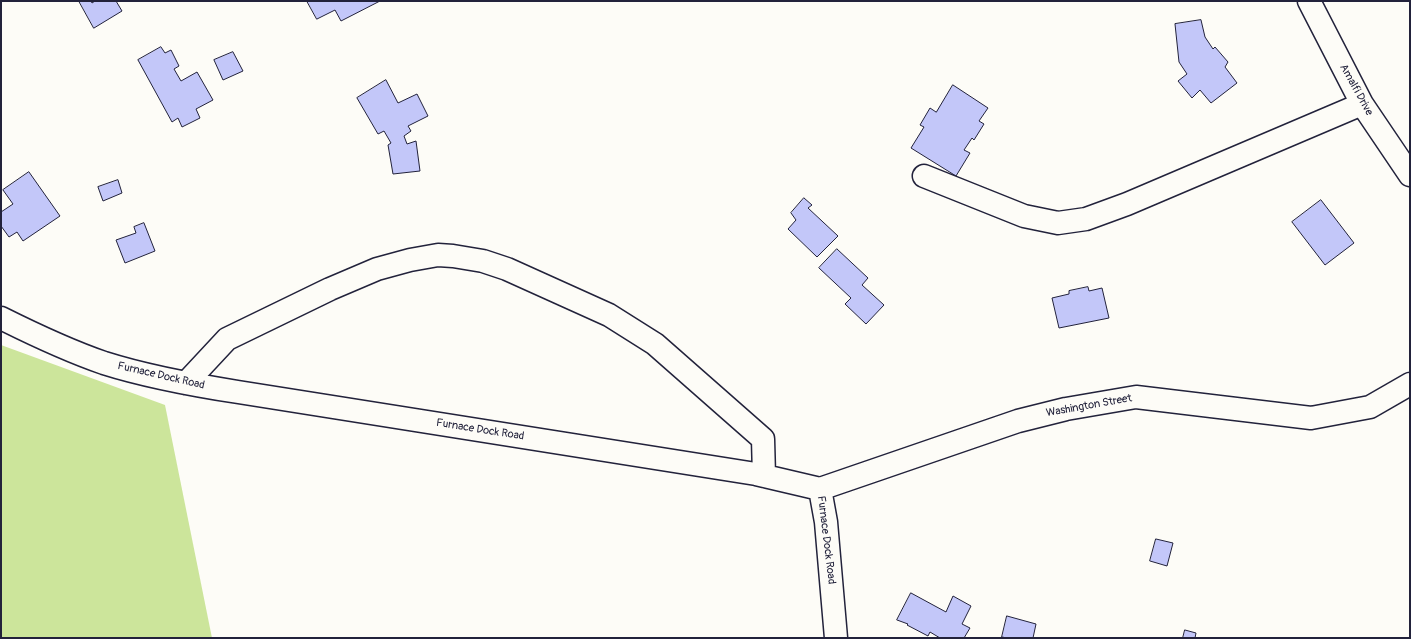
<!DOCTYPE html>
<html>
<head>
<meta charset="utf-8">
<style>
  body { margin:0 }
  #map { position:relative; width:1411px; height:639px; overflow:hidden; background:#fdfcf7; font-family:Pangolin,sans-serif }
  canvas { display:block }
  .frame { position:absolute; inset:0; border:2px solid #22223b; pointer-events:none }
</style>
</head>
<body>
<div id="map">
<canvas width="1411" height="639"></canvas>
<div class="frame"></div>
</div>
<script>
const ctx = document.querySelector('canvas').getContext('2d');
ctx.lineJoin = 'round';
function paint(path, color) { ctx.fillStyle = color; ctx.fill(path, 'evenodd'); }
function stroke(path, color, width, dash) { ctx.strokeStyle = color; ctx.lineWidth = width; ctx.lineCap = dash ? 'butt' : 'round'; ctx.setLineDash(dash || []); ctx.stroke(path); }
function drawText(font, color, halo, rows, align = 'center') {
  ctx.font = font + ' Pangolin,sans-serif'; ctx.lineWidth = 3.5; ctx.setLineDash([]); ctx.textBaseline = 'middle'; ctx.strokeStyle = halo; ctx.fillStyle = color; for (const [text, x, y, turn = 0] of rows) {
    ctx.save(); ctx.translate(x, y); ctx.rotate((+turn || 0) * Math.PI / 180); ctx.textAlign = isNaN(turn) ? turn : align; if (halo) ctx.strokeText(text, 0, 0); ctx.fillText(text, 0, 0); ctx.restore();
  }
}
const green = new Path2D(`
  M 1,345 L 165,405 L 212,638 L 1,638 Z`);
const building = new Path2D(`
  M 79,1 L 91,1 L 92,3 L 95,1 L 116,1 L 122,11 L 94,28 Z
  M 307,1 L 380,1 L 341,21 L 335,10 L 317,19 Z
  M 1201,20 L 1205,37 L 1213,49 L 1215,47 L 1228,62 L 1225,67 L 1237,83 L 1211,103 L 1200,90 L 1192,98 L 1178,81 L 1187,74 L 1179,62 L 1175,24 Z
  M 161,47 L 165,53 L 171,50 L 179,66 L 174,69 L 181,81 L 197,72 L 213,100 L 196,109 L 200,118 L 182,127 L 178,118 L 172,122 L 138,60 Z
  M 233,52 L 243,71 L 223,80 L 214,60 Z
  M 386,80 L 398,103 L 417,94 L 428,116 L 408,126 L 411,131 L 404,136 L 407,144 L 416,141 L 420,171 L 393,174 L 388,145 L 391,143 L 384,131 L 378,134 L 357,98 Z
  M 953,85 L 988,108 L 979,121 L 984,124 L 974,140 L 972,138 L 964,150 L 970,153 L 956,176 L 911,148 L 924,127 L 920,125 L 930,108 L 936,112 Z
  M 29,172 L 60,216 L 23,241 L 17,232 L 9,237 L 1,226 L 1,212 L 13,204 L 3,190 Z
  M 118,180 L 122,193 L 103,201 L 98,187 Z
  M 804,198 L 812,205 L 808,208 L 838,236 L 817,257 L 788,229 L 796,220 L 791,213 Z
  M 1321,200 L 1354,243 L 1325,265 L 1292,222 Z
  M 144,223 L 155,251 L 125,263 L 116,240 L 136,233 L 134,227 Z
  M 837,249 L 868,278 L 862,285 L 884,305 L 866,324 L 845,304 L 851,298 L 819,268 Z
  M 1088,287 L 1089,291 L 1102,288 L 1109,318 L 1059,328 L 1052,298 L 1069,294 L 1069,291 Z
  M 1156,539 L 1173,543 L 1167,566 L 1150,561 Z
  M 911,593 L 946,612 L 953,596 L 971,606 L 962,624 L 970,628 L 964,638 L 940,638 L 930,632 L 928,636 L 907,625 L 908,624 L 897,620 Z
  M 1007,616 L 1036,624 L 1033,638 L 1007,638 L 1002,637 Z
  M 1185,630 L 1196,633 L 1195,638 L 1183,638 Z`);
const minor = new Path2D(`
  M 1309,1 L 1362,104 L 1410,175
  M 924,176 L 1024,216 L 1058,223 L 1086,219 L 1127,204 L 1362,104
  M 1,318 C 35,335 69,351 104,363 C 148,377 193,385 238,392 L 756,474 L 820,489
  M 186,383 L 227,339 L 330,289 L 377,269 L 410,260 L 438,255 L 453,256 L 483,261 L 507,269 L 609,315 L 655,344 L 763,439 L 764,476
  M 820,489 L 1018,421 L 1066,409 L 1136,397 L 1311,418 L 1370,407 L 1410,384
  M 820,489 L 826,522 L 836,638`);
const streetNames = [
  ["Amalfi Drive",1356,90,61],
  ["Furnace Dock Road",161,376,13],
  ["Washington Street",1089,406,-10],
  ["Furnace Dock Road",480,430,9],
  ["Furnace Dock Road",826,540,83]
];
paint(green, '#cce59b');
paint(building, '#c3c7f9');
stroke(building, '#22223b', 1);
stroke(minor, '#22223b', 25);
stroke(minor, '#fdfcf7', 22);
drawText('11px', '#22223b', '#fdfcf7', streetNames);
</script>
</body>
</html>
